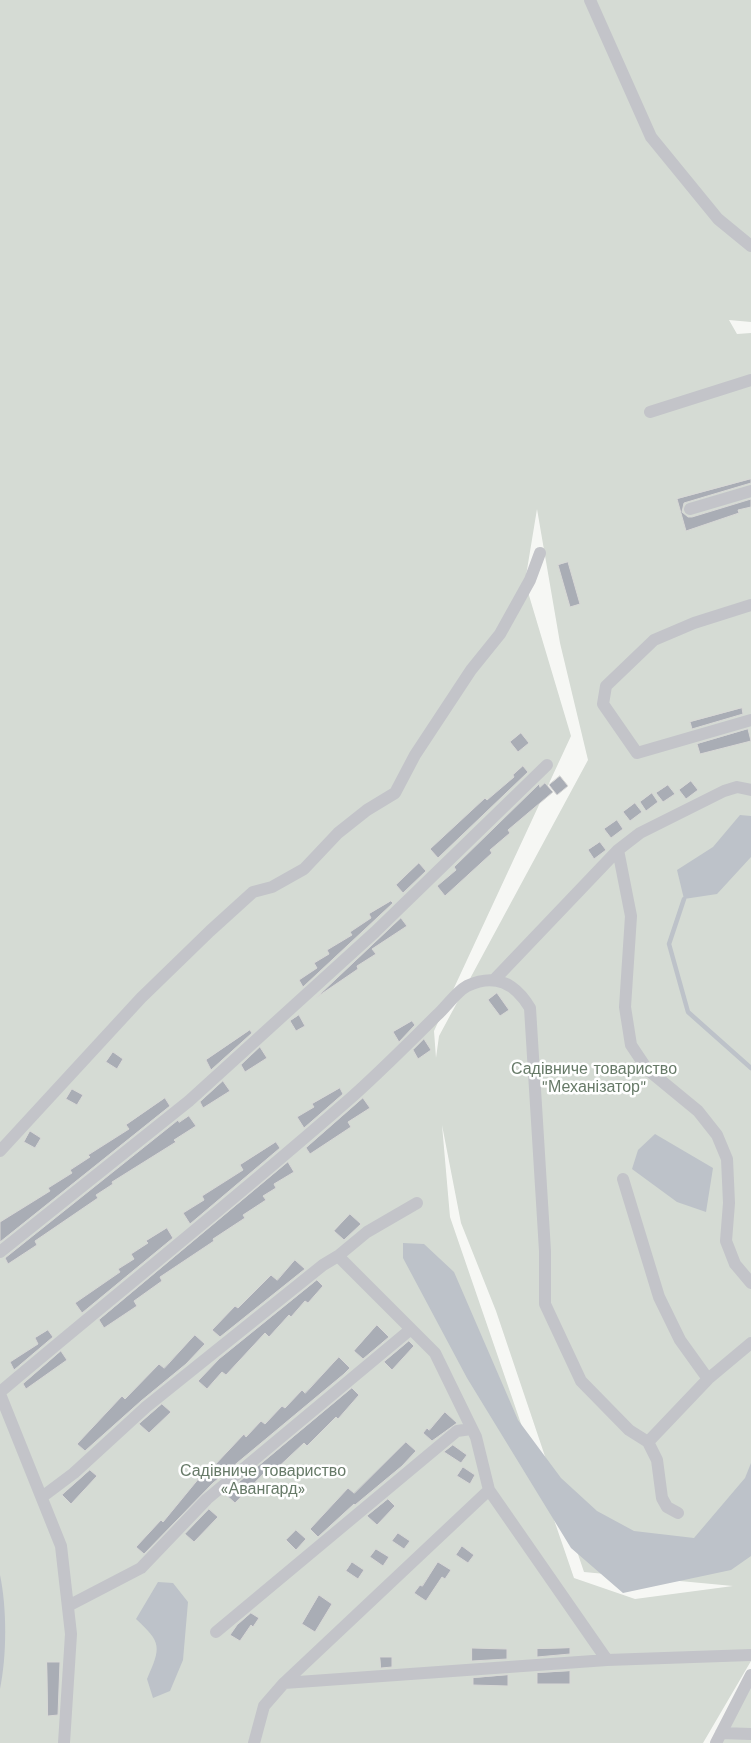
<!DOCTYPE html>
<html>
<head>
<meta charset="utf-8">
<style>
  body { margin:0 }
  canvas { display:block; background:#f6f7f4 }
</style>
</head>
<body>
<canvas width="751" height="1743"></canvas>
<script>
const ctx = document.querySelector('canvas').getContext('2d');
ctx.lineJoin = 'round';
function paint(path, color) { ctx.fillStyle = color; ctx.fill(path, 'evenodd'); }
function stroke(path, color, width, dash) { ctx.strokeStyle = color; ctx.lineWidth = width; ctx.lineCap = dash ? 'butt' : 'round'; ctx.setLineDash(dash || []); ctx.stroke(path); }
function drawText(font, color, halo, rows, align = 'center') {
  ctx.font = font + ' "Work Sans",sans-serif'; ctx.lineWidth = 5; ctx.setLineDash([]); ctx.textBaseline = 'middle'; ctx.strokeStyle = halo; ctx.fillStyle = color; for (const [text, x, y, turn = 0] of rows) {
    ctx.save(); ctx.translate(x, y); ctx.rotate((+turn || 0) * Math.PI / 180); ctx.textAlign = isNaN(turn) ? turn : align; if (halo) ctx.strokeText(text, 0, 0); ctx.fillText(text, 0, 0); ctx.restore();
  }
}
const green = new Path2D(`
  M 0,0 L 751,0 L 751,322 L 729,320 L 737,334 L 751,333 L 751,1661 L 703,1743 L 0,1743 ZM 537,509 L 560,643 L 588,760 L 439,1036 L 436,1058 L 434,1031 L 571,736 L 525,582 ZM 442,1125 L 461,1223 L 496,1311 L 584,1572 L 733,1586 L 635,1599 L 574,1578 L 450,1217 Z
  M 751,1683 L 751,1743 L 717,1743 Z`);
const water = new Path2D(`
  M 740,815 L 751,816 L 751,857 L 717,894 L 684,899 L 677,870 L 713,847 Z
  M 655,1134 L 713,1168 L 706,1212 L 677,1202 L 632,1169 L 638,1150 Z
  M 403,1243 L 424,1244 L 454,1272 L 518,1420 L 561,1478 L 597,1511 L 634,1531 L 694,1538 L 745,1478 L 751,1463 L 751,1556 L 731,1570 L 623,1593 L 571,1548 L 467,1378 L 403,1258 Z
  M 0,1575 C 7,1608 7,1656 0,1689 Z
  M 158,1582 L 173,1583 L 188,1602 L 183,1660 L 170,1691 L 153,1698 L 147,1679 C 161,1647 162,1643 136,1619 Z`);
const stream = new Path2D(`
  M 684,899 L 669,944 L 688,1012 L 751,1068`);
const building = new Path2D(`
  M 751,479 L 751,483 L 684,503 L 682,512 L 688,517 L 692,517 L 751,499 L 751,507 L 738,510 L 739,513 L 686,531 L 677,499 Z
  M 568,562 L 580,604 L 570,607 L 558,565 Z
  M 742,708 L 743,714 L 692,729 L 690,722 Z
  M 748,729 L 751,741 L 700,754 L 697,744 Z
  M 521,733 L 529,743 L 518,752 L 510,742 Z
  M 523,766 L 528,772 L 438,858 L 430,849 L 485,798 L 487,800 L 514,777 L 513,775 Z
  M 560,776 L 568,786 L 557,795 L 549,785 Z
  M 691,781 L 698,790 L 686,799 L 679,790 Z
  M 545,783 L 553,792 L 508,830 L 510,833 L 490,850 L 492,853 L 445,896 L 437,886 L 456,870 L 454,867 L 539,784 L 540,787 Z
  M 668,785 L 675,794 L 663,802 L 656,793 Z
  M 652,793 L 658,802 L 646,811 L 640,802 Z
  M 635,803 L 642,812 L 630,821 L 623,812 Z
  M 617,820 L 623,829 L 611,838 L 604,829 Z
  M 600,842 L 606,850 L 594,859 L 588,850 Z
  M 419,863 L 426,871 L 403,893 L 396,885 Z
  M 391,901 L 393,903 L 303,987 L 299,980 L 317,968 L 314,963 L 329,954 L 327,950 L 352,935 L 350,932 L 371,918 L 369,914 Z
  M 401,918 L 407,926 L 372,949 L 376,954 L 357,966 L 358,969 L 317,997 Z
  M 497,993 L 509,1010 L 500,1016 L 488,1000 Z
  M 299,1015 L 305,1026 L 296,1031 L 290,1021 Z
  M 412,1021 L 415,1025 L 399,1042 L 393,1032 Z
  M 250,1030 L 252,1033 L 211,1070 L 206,1060 Z
  M 424,1039 L 431,1050 L 418,1059 L 413,1050 Z
  M 260,1047 L 267,1058 L 245,1072 L 241,1065 Z
  M 113,1052 L 123,1059 L 117,1069 L 106,1062 Z
  M 223,1081 L 230,1091 L 203,1108 L 200,1102 Z
  M 340,1088 L 343,1094 L 304,1128 L 297,1117 L 314,1107 L 312,1104 Z
  M 72,1089 L 83,1095 L 77,1105 L 66,1099 Z
  M 165,1098 L 170,1106 L 0,1242 L 0,1222 L 50,1191 L 48,1188 L 72,1173 L 70,1170 L 90,1157 L 88,1155 L 129,1129 L 126,1125 Z
  M 363,1098 L 370,1108 L 348,1122 L 351,1127 L 310,1154 L 306,1148 Z
  M 189,1116 L 196,1126 L 174,1140 L 176,1142 L 112,1182 L 113,1184 L 96,1195 L 98,1198 L 35,1241 L 37,1245 L 8,1264 L 5,1258 L 178,1120 L 179,1122 Z
  M 30,1131 L 41,1138 L 35,1148 L 24,1142 Z
  M 276,1142 L 280,1148 L 190,1224 L 183,1213 L 204,1200 L 202,1196 L 243,1170 L 240,1165 Z
  M 288,1162 L 294,1172 L 274,1184 L 276,1188 L 263,1196 L 266,1200 L 243,1215 L 245,1218 L 213,1239 L 214,1241 L 160,1277 L 162,1281 L 134,1301 L 137,1306 L 104,1328 L 99,1320 Z
  M 350,1214 L 361,1224 L 344,1240 L 334,1231 Z
  M 167,1228 L 173,1238 L 82,1313 L 75,1303 L 120,1272 L 118,1269 L 134,1259 L 131,1254 L 148,1243 L 146,1241 Z
  M 295,1260 L 305,1269 L 220,1337 L 212,1330 L 235,1306 L 238,1308 L 271,1275 L 277,1280 Z
  M 317,1280 L 323,1286 L 308,1303 L 305,1301 L 291,1317 L 289,1315 L 269,1337 L 265,1333 L 226,1375 L 222,1372 L 207,1389 L 198,1381 L 219,1359 Z
  M 377,1325 L 389,1337 L 363,1359 L 354,1351 Z
  M 48,1330 L 53,1337 L 14,1370 L 10,1362 L 38,1344 L 35,1338 Z
  M 195,1335 L 205,1344 L 186,1364 L 141,1401 L 85,1451 L 77,1444 L 122,1396 L 125,1399 L 159,1364 L 164,1368 Z
  M 409,1341 L 414,1346 L 392,1370 L 384,1362 Z
  M 61,1351 L 67,1360 L 26,1389 L 23,1384 Z
  M 339,1357 L 350,1368 L 344,1374 L 213,1483 L 144,1554 L 136,1547 L 161,1520 L 163,1522 L 209,1466 L 212,1468 L 244,1434 L 246,1437 L 261,1421 L 265,1424 L 282,1406 L 285,1408 L 302,1390 L 305,1393 Z
  M 352,1388 L 359,1395 L 338,1419 L 336,1417 L 307,1446 L 304,1443 L 272,1473 L 268,1469 L 235,1503 L 225,1494 Z
  M 162,1404 L 171,1412 L 149,1433 L 139,1424 Z
  M 445,1412 L 457,1423 L 432,1441 L 423,1433 L 427,1428 L 429,1430 Z
  M 406,1442 L 416,1451 L 402,1466 L 355,1505 L 354,1504 L 318,1537 L 310,1529 L 348,1488 L 354,1493 Z
  M 453,1445 L 467,1455 L 461,1463 L 444,1452 Z
  M 463,1467 L 475,1475 L 470,1484 L 457,1476 Z
  M 90,1470 L 97,1476 L 71,1504 L 62,1495 Z
  M 388,1499 L 395,1506 L 377,1525 L 367,1516 Z
  M 209,1509 L 218,1517 L 194,1542 L 185,1534 Z
  M 296,1530 L 306,1539 L 296,1550 L 286,1540 Z
  M 398,1533 L 410,1541 L 404,1549 L 392,1541 Z
  M 462,1546 L 474,1555 L 468,1563 L 456,1555 Z
  M 376,1549 L 389,1557 L 383,1566 L 370,1557 Z
  M 352,1562 L 364,1570 L 358,1579 L 346,1571 Z
  M 438,1562 L 451,1570 L 445,1579 L 442,1577 L 426,1601 L 414,1593 L 420,1585 L 422,1586 Z
  M 319,1595 L 332,1604 L 315,1632 L 302,1624 Z
  M 251,1613 L 259,1618 L 253,1627 L 251,1625 L 240,1641 L 230,1635 L 237,1625 Z
  M 472,1648 L 507,1649 L 507,1659 L 472,1661 Z
  M 570,1648 L 570,1654 L 537,1657 L 537,1649 Z
  M 380,1657 L 392,1657 L 392,1667 L 381,1668 Z
  M 47,1662 L 60,1662 L 58,1715 L 48,1716 Z
  M 570,1671 L 570,1684 L 537,1684 L 537,1673 Z
  M 508,1675 L 508,1686 L 473,1685 L 473,1678 Z`);
const street = new Path2D(`
  M 590,0 L 651,137 L 718,219 L 751,246
  M 650,412 L 751,380
  M 690,509 L 751,491
  M 751,605 L 694,623 L 654,640 L 606,686 L 603,704 L 637,753 L 751,720
  M 751,790 L 737,787 L 724,791 L 640,833 L 618,850 L 631,916 L 625,1007 L 631,1045 L 647,1069 L 698,1111 L 717,1135 L 727,1159 L 729,1203 L 726,1241 L 735,1264 L 751,1283
  M 494,980 L 618,850
  M 0,1151 L 141,998 L 210,931 L 253,892 L 272,887 L 304,869 L 338,833 L 367,810 L 395,793 L 415,755 L 471,670 L 500,634 L 530,580 L 540,553
  M 623,1179 L 659,1297 L 680,1340 L 708,1379
  M 0,1252 L 189,1101 L 375,932 L 547,765
  M 338,1256 L 367,1232 L 417,1203
  M 0,1392 C 117,1293 237,1198 353,1096 C 382,1070 409,1043 437,1015 C 446,1007 456,992 467,986 C 495,973 515,983 530,1008 L 545,1251 L 545,1304 L 581,1381 L 629,1430 L 648,1442 L 657,1460 L 662,1498 L 667,1507 L 678,1513
  M 0,1394 L 61,1546 L 71,1634 L 64,1743
  M 648,1442 L 708,1379 L 751,1343
  M 42,1497 L 74,1473 L 146,1407 L 323,1265 L 338,1256 L 435,1353 L 476,1437 L 489,1490 L 607,1660
  M 68,1606 L 141,1568 L 207,1499 L 411,1329
  M 216,1632 L 457,1431 L 471,1429
  M 284,1683 L 607,1660 L 751,1655
  M 721,1733 L 751,1734
  M 254,1743 L 264,1706 L 284,1683 L 489,1490
  M 716,1743 L 751,1675`);
const parkNames = [
  ["Садівниче товариство",594,1069],
  ["\"Механізатор\"",594,1087],
  ["Садівниче товариство",263,1471],
  ["«Авангард»",263,1489]
];
paint(green, '#d5dbd4');
paint(water, '#bdc2c9');
stroke(stream, '#bdc2c9', 4.5);
paint(building, '#a9adb5');
stroke(building, '#d8d8d6', 1);
stroke(street, '#c3c4c9', 12);
drawText('16px', '#677a68', '#fff', parkNames);
</script>
</body>
</html>
